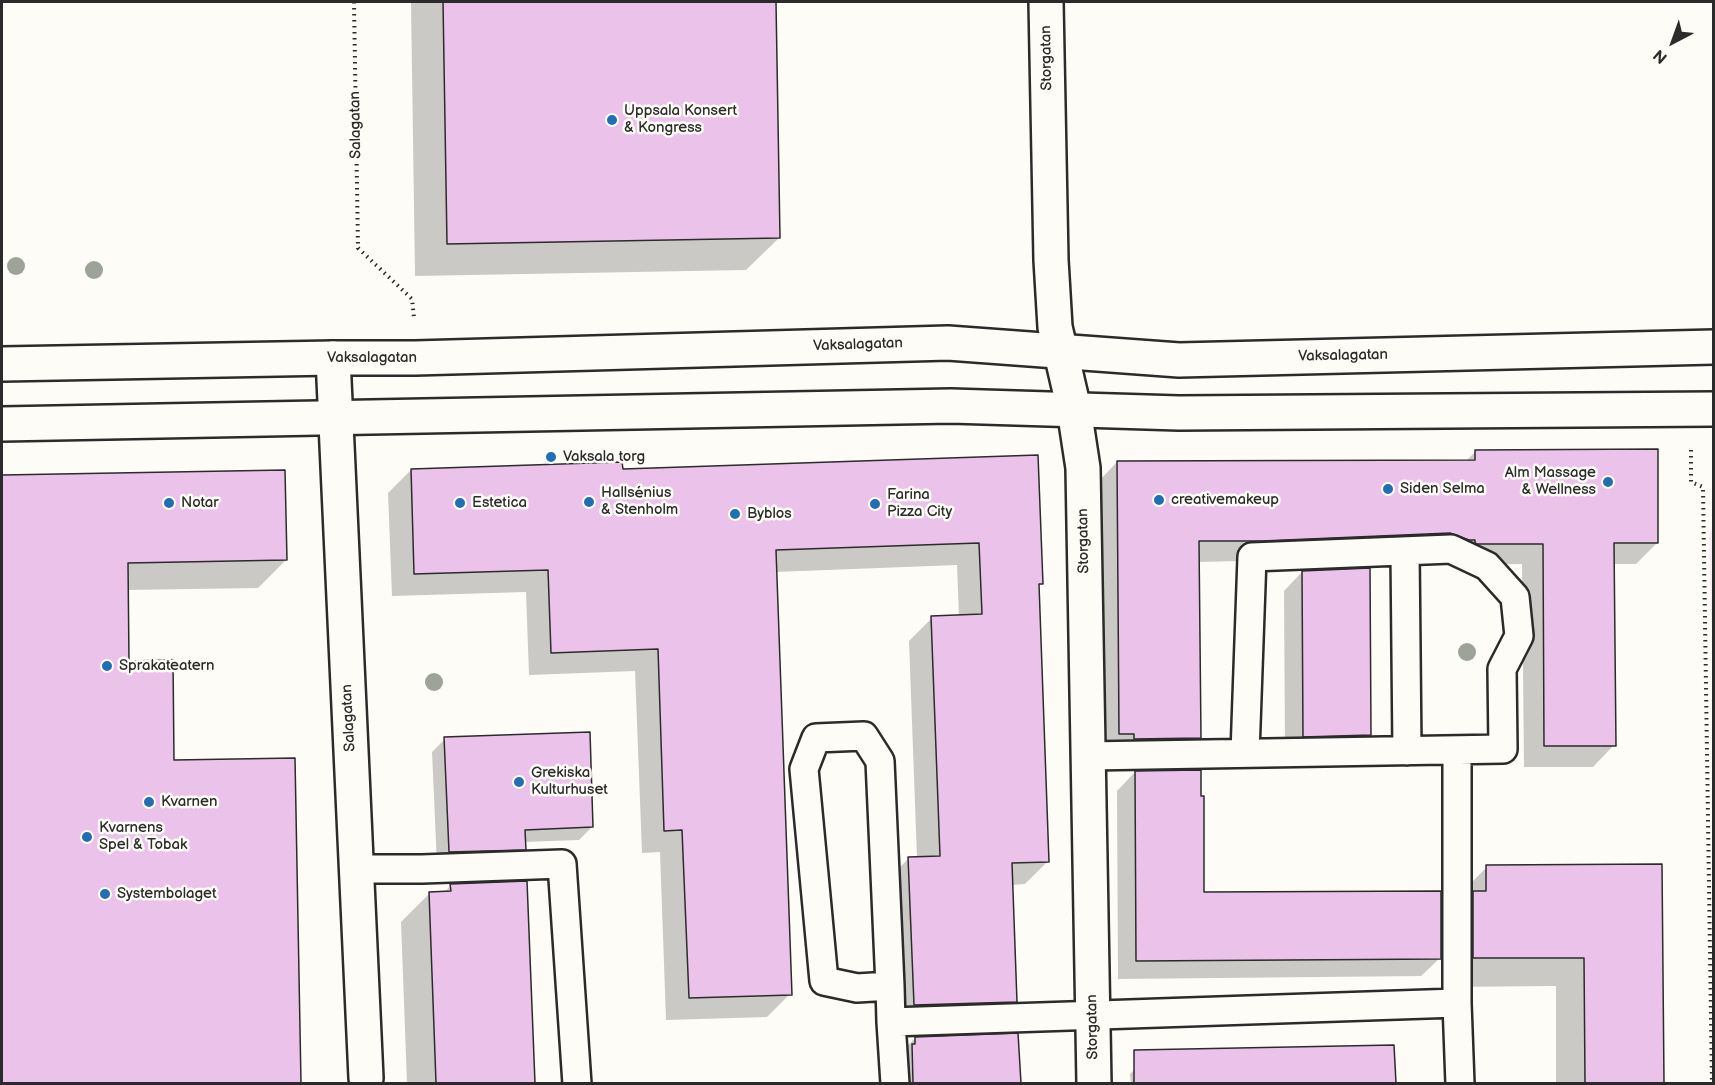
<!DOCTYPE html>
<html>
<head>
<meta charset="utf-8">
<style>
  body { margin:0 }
  #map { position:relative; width:1715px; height:1085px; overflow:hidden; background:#fdfcf7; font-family:"Balsamiq Sans",sans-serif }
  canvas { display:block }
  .frame { position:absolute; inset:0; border:3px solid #2b2b2b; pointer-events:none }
  .north { position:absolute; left:1643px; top:12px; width:60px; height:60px; -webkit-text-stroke:4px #fdfcf7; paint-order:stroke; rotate:221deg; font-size:16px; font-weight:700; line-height:24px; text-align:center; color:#2b2b2b }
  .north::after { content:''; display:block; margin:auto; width:21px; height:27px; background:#2b2b2b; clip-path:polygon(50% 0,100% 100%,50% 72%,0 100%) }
</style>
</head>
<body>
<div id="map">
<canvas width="1715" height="1085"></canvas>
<div class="frame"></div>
<div class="north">N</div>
</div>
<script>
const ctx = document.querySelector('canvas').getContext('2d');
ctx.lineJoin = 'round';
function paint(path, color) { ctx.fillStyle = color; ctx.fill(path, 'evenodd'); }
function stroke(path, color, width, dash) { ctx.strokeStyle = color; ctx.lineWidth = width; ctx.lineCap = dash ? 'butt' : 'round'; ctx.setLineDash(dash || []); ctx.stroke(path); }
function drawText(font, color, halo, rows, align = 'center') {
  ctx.font = font + ' "Balsamiq Sans",sans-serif'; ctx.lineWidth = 5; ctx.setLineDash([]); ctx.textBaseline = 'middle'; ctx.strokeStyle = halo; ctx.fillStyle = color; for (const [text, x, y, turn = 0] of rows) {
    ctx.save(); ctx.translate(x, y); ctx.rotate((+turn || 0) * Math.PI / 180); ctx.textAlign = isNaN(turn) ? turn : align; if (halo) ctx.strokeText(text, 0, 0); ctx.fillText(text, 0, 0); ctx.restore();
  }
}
const built = new Path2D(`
  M 1713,524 L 1713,683 L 1709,537 Z`);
const shadow = new Path2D(`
  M 411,2 L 774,2 L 779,238 L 746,270 L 415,276 Z
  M 1475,452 L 1657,543 L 1636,564 L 1613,564 L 1614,745 L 1593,767 L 1524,767 L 1522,564 L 1456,565 L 1429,554 L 1240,561 L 1198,562 L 1199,738 L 1178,759 L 1098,755 L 1096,484 L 1117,462 L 1466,461 Z
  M 1037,457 L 1041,584 L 1037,588 L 1048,861 L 1025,884 L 1012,885 L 1016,1001 L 993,1024 L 891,1028 L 886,881 L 909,858 L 917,858 L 909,641 L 932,618 L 959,617 L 957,565 L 775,572 L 790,994 L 767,1017 L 666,1020 L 660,852 L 642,853 L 635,671 L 529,675 L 526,592 L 392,596 L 388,493 L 411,470 L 621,471 Z
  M 284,472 L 286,560 L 258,588 L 127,590 L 128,662 L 173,761 L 294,759 L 299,1084 L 2,1084 L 2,477 Z
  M 1302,572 L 1370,735 L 1351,753 L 1285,755 L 1284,591 Z
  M 445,739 L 592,827 L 579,840 L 524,842 L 525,849 L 512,862 L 437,865 L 432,752 Z
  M 1135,772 L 1200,797 L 1203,893 L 1440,958 L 1421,976 L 1118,979 L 1117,791 Z
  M 1661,866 L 1662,1084 L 1556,1084 L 1556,986 L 1445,987 L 1458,896 L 1487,867 Z
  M 526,883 L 533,1084 L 407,1084 L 401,922 L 430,893 L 444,893 L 451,885 Z
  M 1017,1035 L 1019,1084 L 884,1084 L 887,1067 L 915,1038 Z
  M 1393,1047 L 1394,1084 L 1131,1084 L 1130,1074 L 1153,1051 Z`);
const building = new Path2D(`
  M 443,2 L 776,2 L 780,238 L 447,244 Z
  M 1658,449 L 1658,543 L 1614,543 L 1616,746 L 1544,746 L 1543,544 L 1477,544 L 1475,543 L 1475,540 L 1469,540 L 1450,533 L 1262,541 L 1199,541 L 1201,738 L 1134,739 L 1134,734 L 1119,734 L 1117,461 L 1475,460 L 1475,450 Z
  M 1038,455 L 1043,584 L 1039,584 L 1049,862 L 1012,863 L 1017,1002 L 914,1005 L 908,857 L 940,856 L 931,616 L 982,614 L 979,543 L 776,550 L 792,995 L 689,998 L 682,830 L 664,831 L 658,649 L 551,653 L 548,570 L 414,574 L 411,469 L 622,462 L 623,469 Z
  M 285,470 L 287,560 L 128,563 L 129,661 L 173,660 L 174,760 L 295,758 L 301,1083 L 2,1083 L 2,475 Z
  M 1370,568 L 1371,735 L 1303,737 L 1302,571 Z
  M 590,732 L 593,827 L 525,830 L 526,850 L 449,852 L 444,737 Z
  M 1201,770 L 1201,796 L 1204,796 L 1204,892 L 1441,891 L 1441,959 L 1136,961 L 1135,771 Z
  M 1662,864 L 1664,1083 L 1585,1083 L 1584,958 L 1473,958 L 1473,891 L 1486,891 L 1486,865 Z
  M 527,881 L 535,1083 L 436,1083 L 429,892 L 451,891 L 450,884 Z
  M 1018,1033 L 1021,1083 L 913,1083 L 912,1044 L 915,1044 L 915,1037 Z
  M 1394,1045 L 1396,1083 L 1134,1083 L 1134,1050 Z`);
const path = new Path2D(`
  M 354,2 L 358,248 L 412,299 L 414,318
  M 1691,450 L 1691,482 L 1703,487 L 1712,1084`);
const service = new Path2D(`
  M 1405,551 L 1407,751
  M 1457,750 L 1457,1003 L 1460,1084
  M 1088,756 L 1503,749 L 1502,669 L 1519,636 L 1515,597 L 1487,566 L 1451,549 L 1252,557 L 1245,753
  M 357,869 L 422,869 L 562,864 L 577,1084
  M 890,986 L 857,988 L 824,981 L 804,769 L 816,738 L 864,736 L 880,761 L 890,986 L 891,1022 L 1457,1003
  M 891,1022 L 895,1084`);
const minor = new Path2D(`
  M 1046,2 L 1051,260 L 1055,327 L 1074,409 L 1083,468 L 1094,1084
  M 333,358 L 366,1078`);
const secondary = new Path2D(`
  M 2,364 L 333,358 L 415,358 L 948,343 L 1179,360 L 1714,347
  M 2,424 L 951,406 L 1179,413 L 1714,409`);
const trees = [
  [16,266],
  [94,270],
  [1467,652],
  [434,682]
];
const markers = [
  [612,120,6,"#1f6fb2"],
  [551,457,6,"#1f6fb2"],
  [1608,482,6,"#1f6fb2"],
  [1388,489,6,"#1f6fb2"],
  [1159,500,6,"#1f6fb2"],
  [589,502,6,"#1f6fb2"],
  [169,503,6,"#1f6fb2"],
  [460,503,6,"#1f6fb2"],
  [875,504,6,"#1f6fb2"],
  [735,514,6,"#1f6fb2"],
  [107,666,6,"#1f6fb2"],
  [519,782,6,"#1f6fb2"],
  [149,802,6,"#1f6fb2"],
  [87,837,6,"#1f6fb2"],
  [105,894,6,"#1f6fb2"]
];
const streetNames = [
  ["Storgatan",1047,58,-91],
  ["Salagatan",356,125,-91],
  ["Vaksalagatan",858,345,-2],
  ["Vaksalagatan",1343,356,-1],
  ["Vaksalagatan",372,358],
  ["Storgatan",1084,541,-91],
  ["Salagatan",349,718,-93],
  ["Storgatan",1093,1027,-91]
];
const poiNames = [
  ["Uppsala Konsert",624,111],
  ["& Kongress",624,128],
  ["Vaksala torg",563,457],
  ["Alm Massage",1596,473,"right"],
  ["& Wellness",1596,490,"right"],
  ["Siden Selma",1400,489],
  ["Hallsénius",601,493],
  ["& Stenholm",601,510],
  ["Farina",887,495],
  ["Pizza City",887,512],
  ["creativemakeup",1171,500],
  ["Notar",181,503],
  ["Estetica",472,503],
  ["Byblos",747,514],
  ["Sprakateatern",119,666],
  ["Grekiska",531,773],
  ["Kulturhuset",531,790],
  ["Kvarnen",161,802],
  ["Kvarnens",99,828],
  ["Spel & Tobak",99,845],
  ["Systembolaget",117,894]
];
paint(built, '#f8ebf3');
paint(shadow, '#0003');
paint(building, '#ebc2ea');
stroke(building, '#2b2b2b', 1.5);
stroke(service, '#2b2b2b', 32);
stroke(minor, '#2b2b2b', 38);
stroke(secondary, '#2b2b2b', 38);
stroke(path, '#2b2b2b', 4, [1.5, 4.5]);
stroke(service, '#fdfcf7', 27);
stroke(minor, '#fdfcf7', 33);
stroke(secondary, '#fdfcf7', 33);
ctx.fillStyle = '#9da397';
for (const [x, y] of trees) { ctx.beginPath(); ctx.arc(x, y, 9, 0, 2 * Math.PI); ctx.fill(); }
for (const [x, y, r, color] of markers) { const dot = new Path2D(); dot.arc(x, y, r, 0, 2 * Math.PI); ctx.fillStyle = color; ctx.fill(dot); stroke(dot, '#fdfcf7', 2); }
drawText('15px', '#2b2b2b', '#fdfcf7', streetNames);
drawText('15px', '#2b2b2b', '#fdfcf7', poiNames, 'left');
</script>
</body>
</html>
